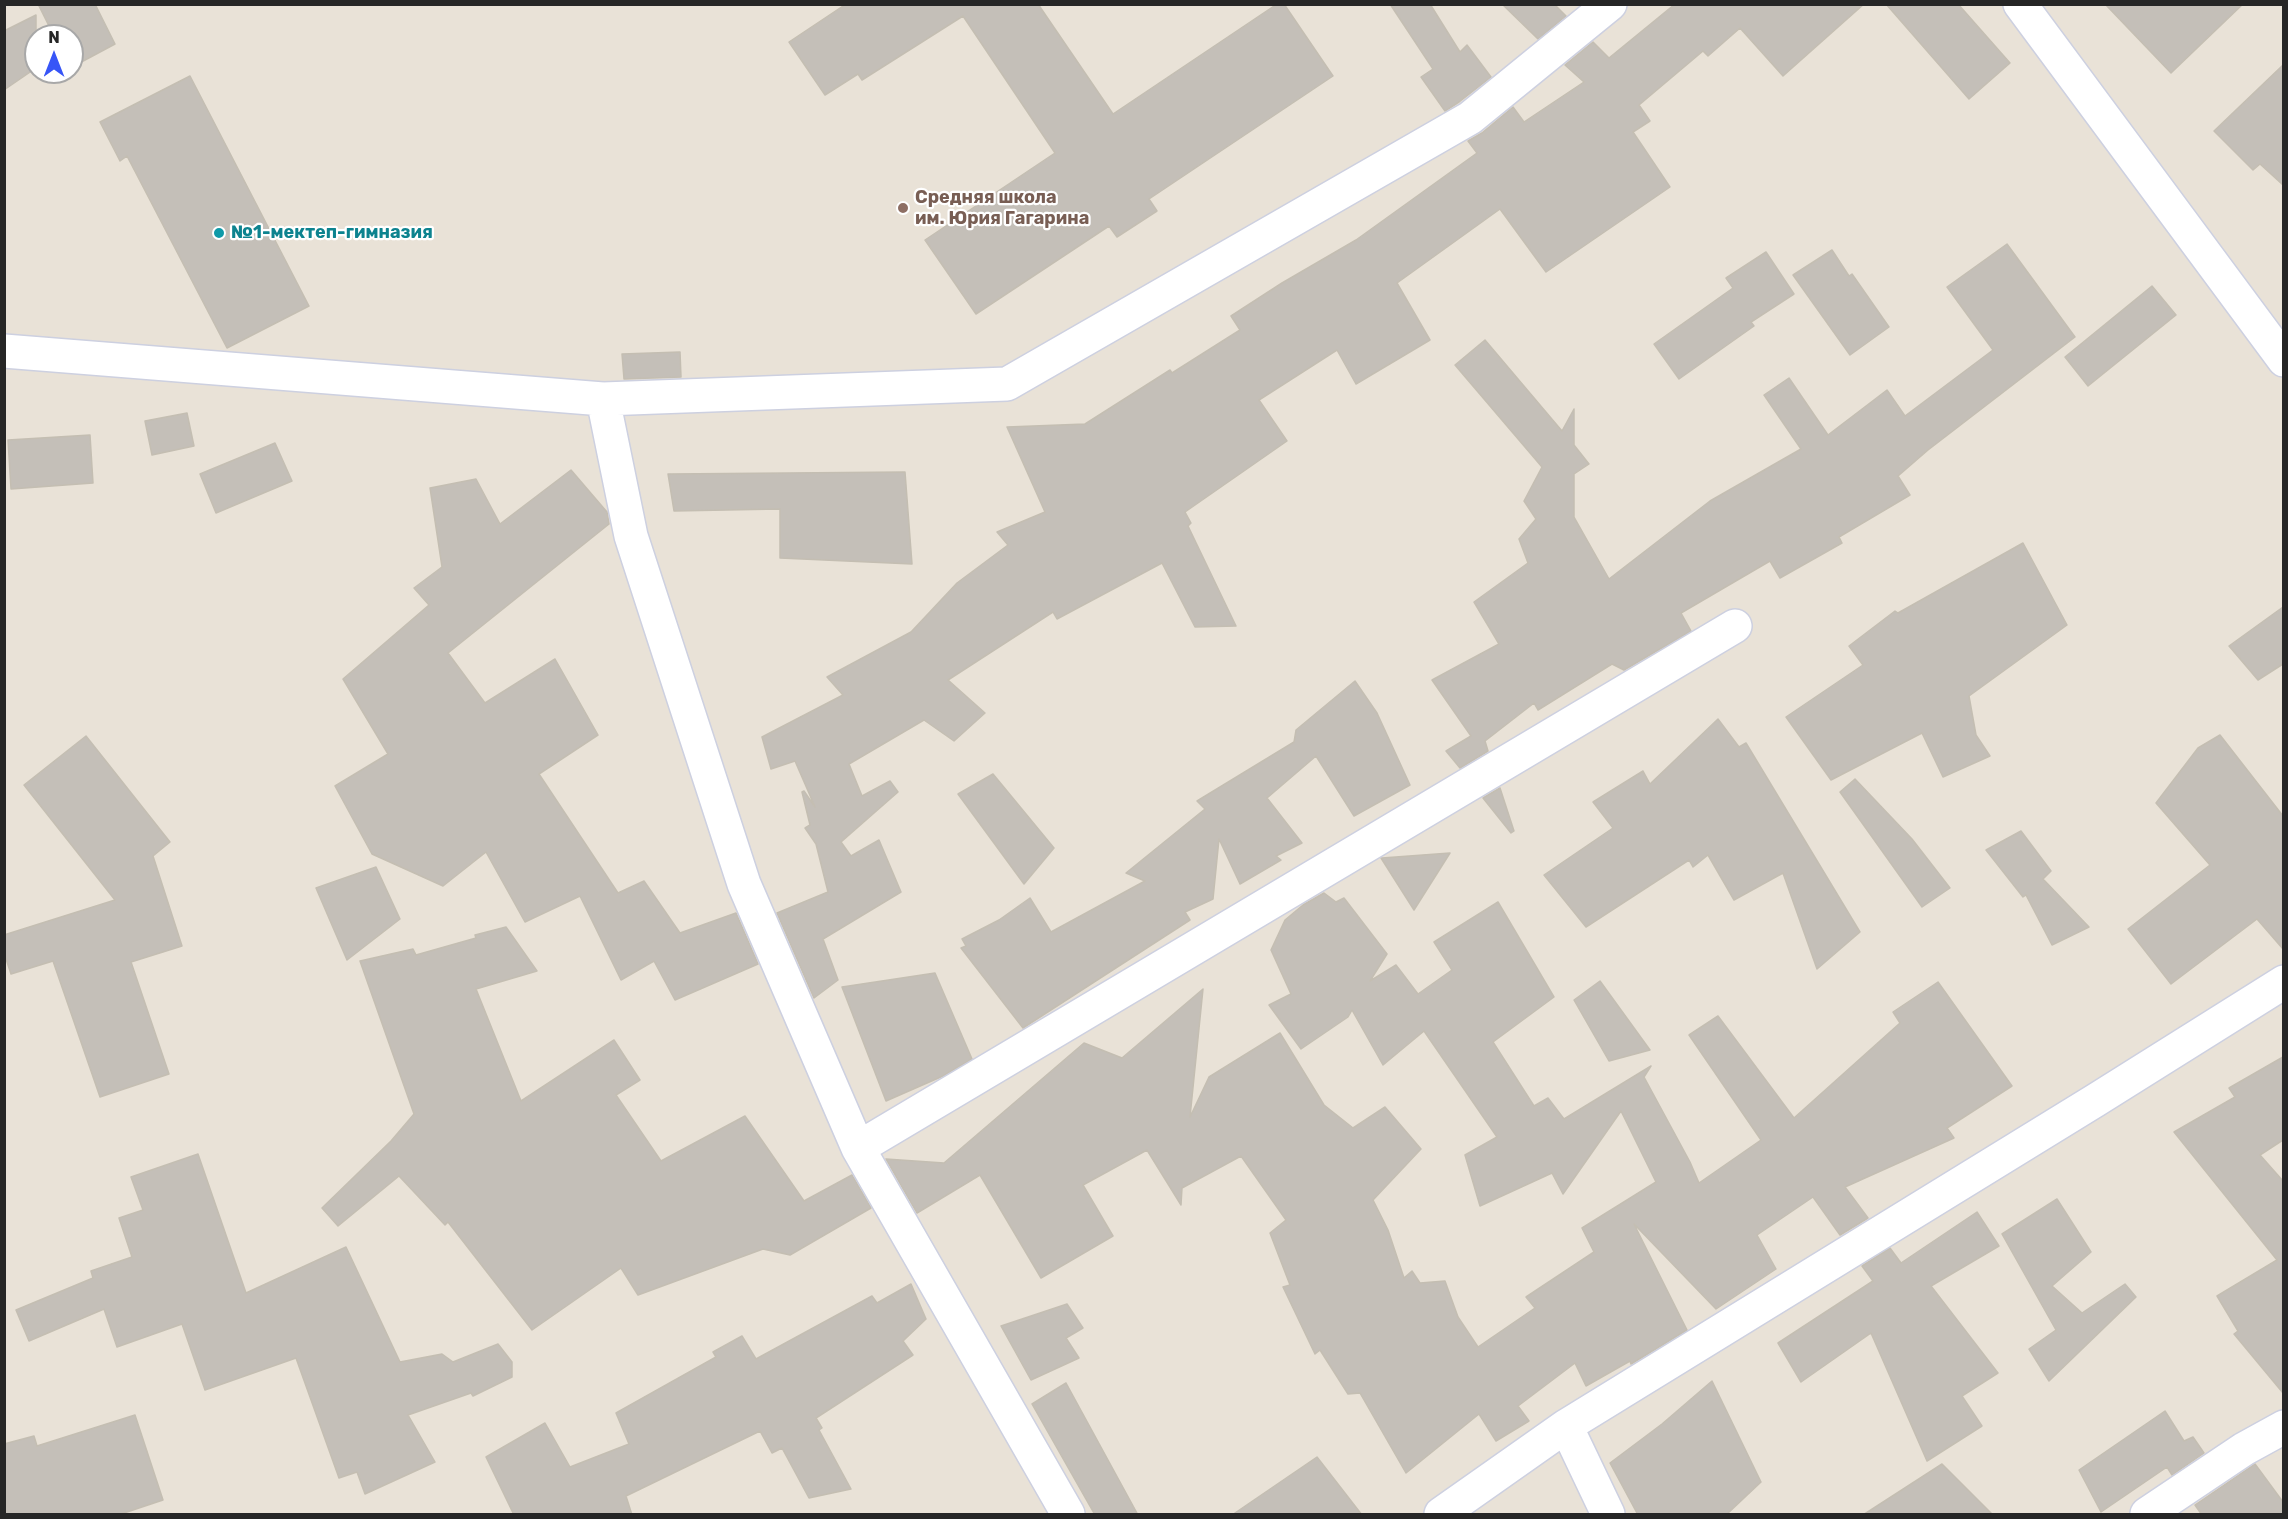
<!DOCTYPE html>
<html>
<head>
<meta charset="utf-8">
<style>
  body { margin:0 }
  #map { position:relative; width:2288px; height:1519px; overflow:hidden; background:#e9e2d7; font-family:Rubik,sans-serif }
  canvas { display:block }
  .frame { position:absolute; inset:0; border:6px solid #262626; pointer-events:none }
  .north { position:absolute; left:24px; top:24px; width:60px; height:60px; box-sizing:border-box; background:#fff; border:2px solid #a8a8a8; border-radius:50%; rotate:0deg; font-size:16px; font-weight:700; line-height:24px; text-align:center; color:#262626 }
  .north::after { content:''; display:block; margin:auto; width:21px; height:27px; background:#3755f7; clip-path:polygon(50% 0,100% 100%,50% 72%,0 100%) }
</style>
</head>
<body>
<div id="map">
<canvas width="2288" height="1519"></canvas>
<div class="frame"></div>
<div class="north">N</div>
</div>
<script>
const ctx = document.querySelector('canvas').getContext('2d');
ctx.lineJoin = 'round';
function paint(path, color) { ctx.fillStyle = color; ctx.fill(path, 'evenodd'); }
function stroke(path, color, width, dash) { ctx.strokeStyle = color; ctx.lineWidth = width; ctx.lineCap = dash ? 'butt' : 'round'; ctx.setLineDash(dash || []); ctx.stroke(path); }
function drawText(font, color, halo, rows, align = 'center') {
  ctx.font = font + ' Rubik,sans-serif'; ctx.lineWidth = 4.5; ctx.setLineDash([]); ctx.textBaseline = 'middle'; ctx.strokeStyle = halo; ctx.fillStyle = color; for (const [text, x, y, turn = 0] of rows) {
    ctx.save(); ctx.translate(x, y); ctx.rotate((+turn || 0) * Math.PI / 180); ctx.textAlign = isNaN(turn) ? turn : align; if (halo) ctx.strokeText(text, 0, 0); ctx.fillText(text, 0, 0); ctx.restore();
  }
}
const building = new Path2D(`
  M 38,4 L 95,4 L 115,44 L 72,67 L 72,36 L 54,36 Z
  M 846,4 L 1038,4 L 1113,114 L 1277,4 L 1284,4 L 1333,76 L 1149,199 L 1157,211 L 1117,237 L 1109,226 L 976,314 L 925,240 L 1055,153 L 963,16 L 862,80 L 858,74 L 825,95 L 789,42 Z
  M 1390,4 L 1430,4 L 1460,52 L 1467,45 L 1491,77 L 1459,102 L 1445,111 L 1421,77 L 1433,69 Z
  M 1502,4 L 1554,4 L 1566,16 L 1538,39 Z
  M 1675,4 L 1864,4 L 1783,76 L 1740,28 L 1708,56 L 1703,51 L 1639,105 L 1650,121 L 1633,132 L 1670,187 L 1546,272 L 1500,209 L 1397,283 L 1430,340 L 1356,384 L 1337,350 L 1259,400 L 1287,441 L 1185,512 L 1191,523 L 1188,526 L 1236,626 L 1195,627 L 1162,563 L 1057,619 L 1053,612 L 948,680 L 985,713 L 954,741 L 924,720 L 849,764 L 862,796 L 890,781 L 898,792 L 841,842 L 851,856 L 879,840 L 901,892 L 823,939 L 838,980 L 814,998 L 777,913 L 828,892 L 816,844 L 805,828 L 810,825 L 802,792 L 804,791 L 815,807 L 795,761 L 771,769 L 762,737 L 843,695 L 827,677 L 911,632 L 957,583 L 1008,545 L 997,532 L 1045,512 L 1007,427 L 1085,424 L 1170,370 L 1172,373 L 1240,330 L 1231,316 L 1282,283 L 1356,240 L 1477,153 L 1468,141 L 1482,133 L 1513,107 L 1524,122 L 1584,82 L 1565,65 L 1593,42 L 1609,58 Z
  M 1886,4 L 1958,4 L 2010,63 L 1969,99 Z
  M 2105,4 L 2243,4 L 2171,73 Z
  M 36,15 L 36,68 L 4,90 L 4,31 Z
  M 2283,65 L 2283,185 L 2260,164 L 2253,170 L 2214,131 Z
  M 190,76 L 309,306 L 227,348 L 127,156 L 120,161 L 100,122 Z
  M 2007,244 L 2075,337 L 1928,450 L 1898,476 L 1910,495 L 1839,537 L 1842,543 L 1780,578 L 1770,561 L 1681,613 L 1691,631 L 1624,670 L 1612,664 L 1538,710 L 1534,703 L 1485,741 L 1488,751 L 1460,768 L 1446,751 L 1471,736 L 1432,680 L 1499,644 L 1474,602 L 1528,563 L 1519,539 L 1536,519 L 1524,501 L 1542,467 L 1455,365 L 1485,340 L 1562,431 L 1574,409 L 1574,445 L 1589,464 L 1574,474 L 1574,517 L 1609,579 L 1710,501 L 1801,449 L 1764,395 L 1789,378 L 1828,435 L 1887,390 L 1905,416 L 1993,350 L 1947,287 Z
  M 1832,250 L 1849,276 L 1852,274 L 1889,327 L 1850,355 L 1793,275 Z
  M 1766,252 L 1794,294 L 1751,322 L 1754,326 L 1679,379 L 1654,344 L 1733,288 L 1726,278 Z
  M 2152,286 L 2176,315 L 2088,386 L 2065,357 Z
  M 680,352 L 681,377 L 624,379 L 622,354 Z
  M 187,413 L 194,446 L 152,455 L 145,421 Z
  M 90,435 L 93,483 L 11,489 L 8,440 Z
  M 275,443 L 292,481 L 216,513 L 200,474 Z
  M 571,470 L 607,512 L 609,524 L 448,653 L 485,703 L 555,659 L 598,735 L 539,774 L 618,893 L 644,881 L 680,933 L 736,913 L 758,964 L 675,1000 L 654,961 L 621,980 L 580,896 L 525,922 L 486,852 L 443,886 L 372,854 L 335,786 L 388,754 L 343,679 L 429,605 L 414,588 L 442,567 L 430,488 L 476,479 L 500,524 Z
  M 905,472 L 912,564 L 780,558 L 780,509 L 674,511 L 668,474 Z
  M 2023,543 L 2067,625 L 1969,696 L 1976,735 L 1990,756 L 1943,777 L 1922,733 L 1831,780 L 1786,717 L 1863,665 L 1849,646 L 1895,611 L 1898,613 Z
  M 2283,607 L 2283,664 L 2258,680 L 2229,646 Z
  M 1355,681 L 1377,713 L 1410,785 L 1354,816 L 1316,756 L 1267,798 L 1302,843 L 1276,856 L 1281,860 L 1240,884 L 1219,839 L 1213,899 L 1185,912 L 1190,920 L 1023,1028 L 961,948 L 966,946 L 962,939 L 999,920 L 1030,898 L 1051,932 L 1145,881 L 1126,873 L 1205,809 L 1197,801 L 1294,742 L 1296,730 Z
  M 1718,719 L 1739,747 L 1746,743 L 1860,932 L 1817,969 L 1783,873 L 1734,900 L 1708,855 L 1693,867 L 1689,860 L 1586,927 L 1544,875 L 1613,828 L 1593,802 L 1643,771 L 1650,784 Z
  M 2220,735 L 2283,816 L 2283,949 L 2257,919 L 2171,984 L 2128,929 L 2210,865 L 2156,803 L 2198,748 Z
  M 86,736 L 170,842 L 153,856 L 182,946 L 131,962 L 169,1074 L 100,1097 L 53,961 L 11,974 L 4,953 L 4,935 L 115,900 L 24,785 Z
  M 993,774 L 1054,848 L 1024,884 L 958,794 Z
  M 1855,779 L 1912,839 L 1950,888 L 1922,907 L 1840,792 Z
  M 1500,788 L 1514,831 L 1511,833 L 1483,798 Z
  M 2021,831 L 2051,871 L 2043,879 L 2089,927 L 2052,945 L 2026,895 L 2023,897 L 1986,850 Z
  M 1450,853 L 1414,910 L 1381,858 L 1382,858 Z
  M 376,867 L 400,919 L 347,960 L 316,888 Z
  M 1324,893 L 1336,902 L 1344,898 L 1387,954 L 1370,981 L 1396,965 L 1418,994 L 1452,970 L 1434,942 L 1498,902 L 1554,997 L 1493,1042 L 1534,1106 L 1548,1098 L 1564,1119 L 1651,1066 L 1644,1077 L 1690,1162 L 1699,1183 L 1761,1140 L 1689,1035 L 1718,1016 L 1794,1118 L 1900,1023 L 1893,1012 L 1938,982 L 2012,1086 L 1947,1128 L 1954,1138 L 1845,1187 L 1868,1218 L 1840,1235 L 1813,1197 L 1757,1235 L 1776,1269 L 1716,1309 L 1634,1224 L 1687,1330 L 1631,1364 L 1630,1361 L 1586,1386 L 1575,1363 L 1518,1406 L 1529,1421 L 1496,1441 L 1479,1414 L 1406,1473 L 1360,1393 L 1348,1394 L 1320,1350 L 1315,1354 L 1283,1287 L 1290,1285 L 1270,1233 L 1286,1220 L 1241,1156 L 1182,1188 L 1181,1205 L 1147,1150 L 1083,1185 L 1113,1236 L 1041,1278 L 980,1175 L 917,1213 L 886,1159 L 944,1163 L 1084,1043 L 1122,1058 L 1203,989 L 1190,1117 L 1209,1077 L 1280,1033 L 1324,1105 L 1353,1128 L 1385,1107 L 1421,1149 L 1373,1200 L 1388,1230 L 1404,1278 L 1412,1271 L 1420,1283 L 1445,1281 L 1458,1317 L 1478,1347 L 1535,1308 L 1526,1297 L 1594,1252 L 1582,1228 L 1656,1182 L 1621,1111 L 1563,1194 L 1552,1173 L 1480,1206 L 1465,1155 L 1497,1137 L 1424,1031 L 1383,1065 L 1352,1010 L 1348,1017 L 1301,1049 L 1269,1005 L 1291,994 L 1271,950 L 1285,920 L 1303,905 Z
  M 506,927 L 537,971 L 476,989 L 521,1101 L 614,1040 L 640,1080 L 616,1095 L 661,1161 L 745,1116 L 804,1201 L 852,1175 L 871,1208 L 790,1255 L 763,1249 L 638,1295 L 621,1268 L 532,1330 L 448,1222 L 445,1225 L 399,1176 L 338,1226 L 322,1208 L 391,1141 L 414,1114 L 360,961 L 413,949 L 416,955 L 476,938 L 475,935 Z
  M 935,973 L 972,1059 L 943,1076 L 886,1101 L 842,987 Z
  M 1600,981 L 1650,1050 L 1609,1061 L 1574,1000 Z
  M 2283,1057 L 2283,1140 L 2260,1155 L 2283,1181 L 2283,1393 L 2234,1334 L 2238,1331 L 2217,1296 L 2277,1260 L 2174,1132 L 2235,1097 L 2229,1088 Z
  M 198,1154 L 246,1293 L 346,1247 L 400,1362 L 442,1354 L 453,1362 L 498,1344 L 512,1362 L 512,1377 L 473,1396 L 471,1393 L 408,1415 L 435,1462 L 365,1494 L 357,1472 L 339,1478 L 296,1358 L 205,1390 L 182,1324 L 117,1347 L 104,1309 L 29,1341 L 16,1310 L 93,1278 L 91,1271 L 132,1257 L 119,1218 L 143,1210 L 131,1177 Z
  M 2057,1199 L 2091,1252 L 2052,1286 L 2082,1313 L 2125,1284 L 2136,1297 L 2049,1381 L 2029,1349 L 2056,1330 L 2002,1234 Z
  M 1977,1212 L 1999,1246 L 1931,1286 L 1998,1373 L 1962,1396 L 1982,1426 L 1927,1461 L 1871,1333 L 1801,1382 L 1778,1343 L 1873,1281 L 1862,1266 L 1890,1248 L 1901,1263 Z
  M 911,1284 L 926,1319 L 903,1341 L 913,1355 L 816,1418 L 822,1428 L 819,1430 L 851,1489 L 809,1498 L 782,1448 L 772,1453 L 760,1431 L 626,1496 L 632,1515 L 514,1515 L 486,1457 L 545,1423 L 570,1467 L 629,1444 L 616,1413 L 716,1357 L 713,1352 L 742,1336 L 756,1359 L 872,1296 L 877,1303 Z
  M 1067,1304 L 1083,1328 L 1066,1338 L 1079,1358 L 1031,1380 L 1001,1326 Z
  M 1712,1381 L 1761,1482 L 1726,1515 L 1638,1515 L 1610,1463 L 1662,1424 Z
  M 1066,1383 L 1138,1515 L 1095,1515 L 1032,1404 Z
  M 2165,1411 L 2184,1441 L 2193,1437 L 2204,1453 L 2172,1475 L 2167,1467 L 2101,1512 L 2079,1470 Z
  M 135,1415 L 163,1500 L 118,1515 L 4,1515 L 4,1444 L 34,1436 L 37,1446 Z
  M 1317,1457 L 1362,1515 L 1232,1515 Z
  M 1942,1464 L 1993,1515 L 1863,1515 Z
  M 2255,1464 L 2283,1502 L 2283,1515 L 2202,1515 L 2195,1505 Z`);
const minor = new Path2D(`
  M 2020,4 L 2284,360
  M 4,351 L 603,399 L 1007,384 L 1470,118 L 1610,4
  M 603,399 L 631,536 L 744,884 L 858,1148 L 1068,1514
  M 858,1148 L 1735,626
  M 1566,1426 L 1608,1514
  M 1441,1514 L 1566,1426 L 2096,1100 L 2284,982
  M 2147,1514 L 2244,1449 L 2284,1427`);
const markers = [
  [903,208,6,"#8d6e63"],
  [219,233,6,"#0f9aa8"]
];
const educationNames = [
  ["Средняя школа",915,198],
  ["им. Юрия Гагарина",915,219]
];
const cultureNames = [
  ["№1-мектеп-гимназия",231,233]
];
paint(building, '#c4bfb8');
stroke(building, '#c4beb2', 1.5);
stroke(minor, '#cdd0e0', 36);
stroke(minor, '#fff', 33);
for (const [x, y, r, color] of markers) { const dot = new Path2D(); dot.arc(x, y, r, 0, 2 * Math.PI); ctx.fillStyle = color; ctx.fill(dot); stroke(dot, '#fff', 2); }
drawText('bold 18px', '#785e54', '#fff', educationNames, 'left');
drawText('bold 18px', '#0d838f', '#fff', cultureNames, 'left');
</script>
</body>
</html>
